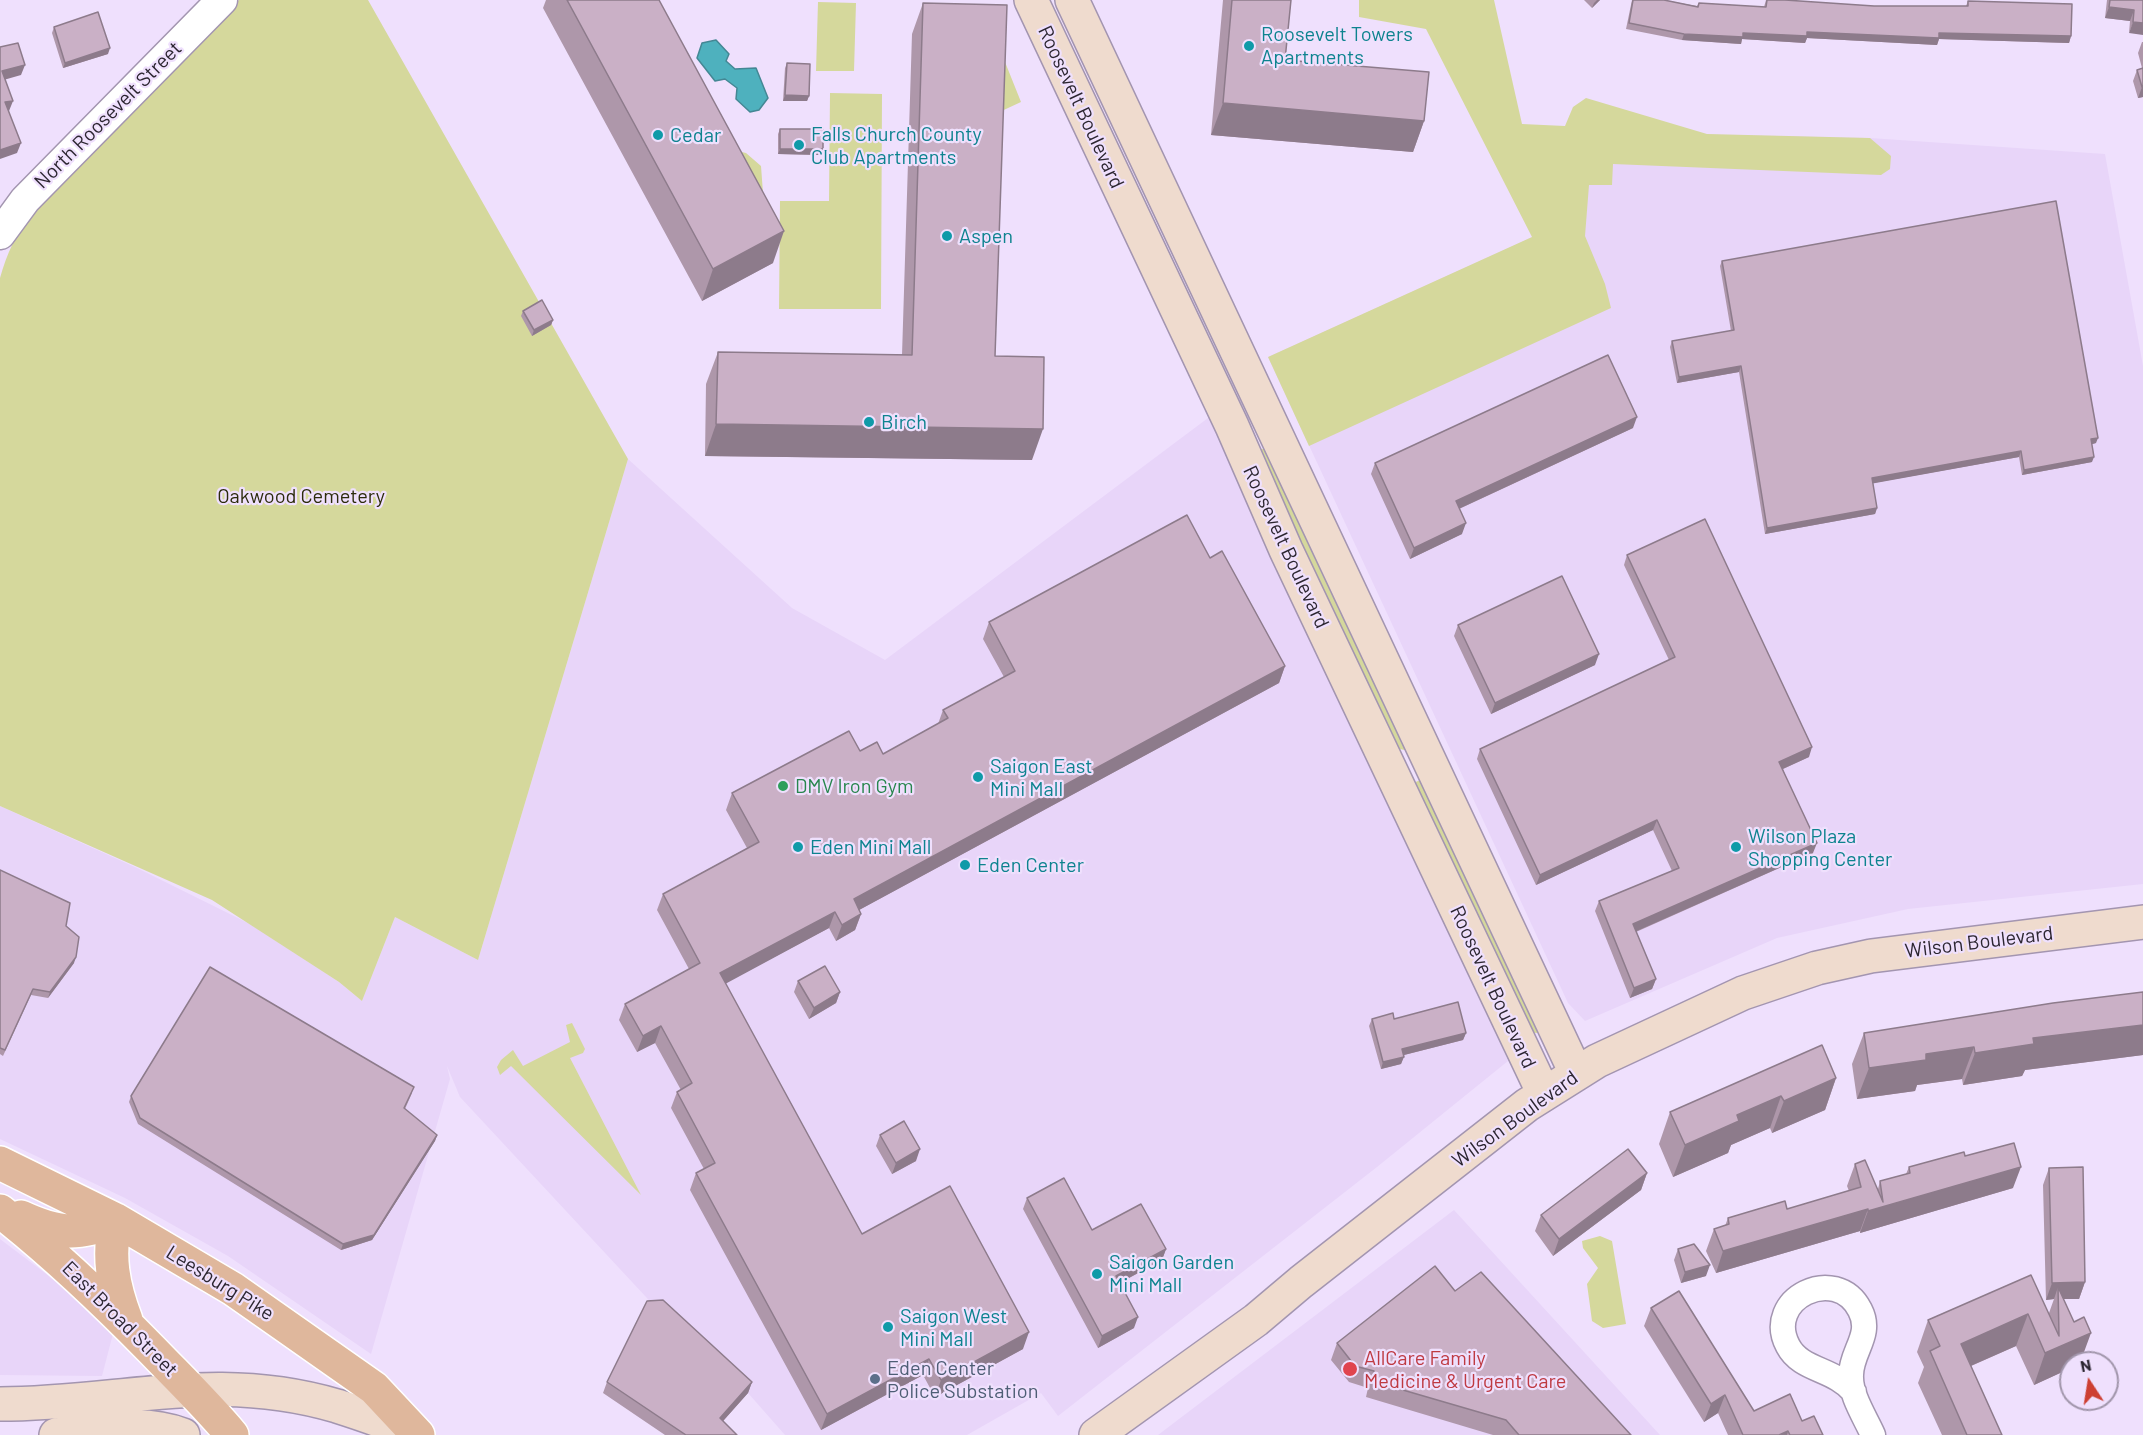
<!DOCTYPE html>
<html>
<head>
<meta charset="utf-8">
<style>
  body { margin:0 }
  #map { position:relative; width:2143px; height:1435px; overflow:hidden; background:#efe0fd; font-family:Barlow,sans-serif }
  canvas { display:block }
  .north { position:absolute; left:2059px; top:1351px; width:60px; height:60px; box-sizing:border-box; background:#efe0fd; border:2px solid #a196ab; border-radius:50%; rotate:348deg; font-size:16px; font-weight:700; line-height:24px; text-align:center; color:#2c2631 }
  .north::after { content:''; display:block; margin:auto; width:21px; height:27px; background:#cd4033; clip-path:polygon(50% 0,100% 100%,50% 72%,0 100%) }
</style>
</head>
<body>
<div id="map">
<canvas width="2143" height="1435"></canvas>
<div class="north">N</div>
</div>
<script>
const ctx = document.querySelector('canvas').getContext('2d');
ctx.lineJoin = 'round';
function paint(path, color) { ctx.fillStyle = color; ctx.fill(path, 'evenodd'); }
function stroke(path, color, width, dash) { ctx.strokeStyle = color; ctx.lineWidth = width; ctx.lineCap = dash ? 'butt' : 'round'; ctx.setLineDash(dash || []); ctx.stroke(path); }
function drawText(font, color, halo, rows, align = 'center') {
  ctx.font = font + ' Barlow,sans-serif'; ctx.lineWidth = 4.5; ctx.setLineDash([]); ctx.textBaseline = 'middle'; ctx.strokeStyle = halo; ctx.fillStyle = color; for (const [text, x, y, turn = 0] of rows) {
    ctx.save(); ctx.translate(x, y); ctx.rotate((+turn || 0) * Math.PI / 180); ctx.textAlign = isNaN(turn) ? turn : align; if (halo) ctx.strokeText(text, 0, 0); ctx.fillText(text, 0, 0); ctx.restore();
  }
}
const built = new Path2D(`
  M 1514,130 L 1870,138 L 2105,154 L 2143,366 L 2143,884 L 1908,909 L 1777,938 L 1585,1021 L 1568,1003 L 1268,357 L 1559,225 Z
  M 1212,415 L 1460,942 L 1508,1061 L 1377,1167 L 1058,1416 L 1041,1393 L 967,1435 L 785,1435 L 748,1393 L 659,1311 L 460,1097 L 447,1066 L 450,1079 L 371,1354 L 228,1256 L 125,1198 L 0,1139 L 0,806 L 137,868 L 250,924 L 339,982 L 362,1001 L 395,917 L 478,960 L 628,459 L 792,608 L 885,660 Z
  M 1454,1210 L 1660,1435 L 1158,1435 Z
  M 0,1239 L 115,1326 L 102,1376 L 0,1375 Z`);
const green = new Path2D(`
  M 239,0 L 368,0 L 628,459 L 478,960 L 395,917 L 362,1001 L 339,982 L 212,900 L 0,806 L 0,278 C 7,253 16,234 32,213 Z
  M 1359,0 L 1494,0 L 1522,124 L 1565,126 L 1573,107 L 1586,98 L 1707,134 L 1870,138 L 1891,156 L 1890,169 L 1881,175 L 1613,164 L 1612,185 L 1589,185 L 1585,236 L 1605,284 L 1611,308 L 1309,446 L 1268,357 L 1532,237 L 1426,29 L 1359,17 Z
  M 818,2 L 856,3 L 854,71 L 816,71 Z
  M 995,37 L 1021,102 L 993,115 Z
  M 830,93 L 882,94 L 881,309 L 779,309 L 780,201 L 829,201 Z
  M 729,149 L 746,153 L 761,166 L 763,193 Z
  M 1265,448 L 1406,748 L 1404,750 L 1397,748 L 1260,455 L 1260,450 Z
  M 1425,778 L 1539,1026 L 1537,1033 L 1527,1032 L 1411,784 Z
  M 572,1023 L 585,1049 L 583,1053 L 570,1058 L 641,1195 L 511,1066 L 500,1075 L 497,1067 L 501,1060 L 513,1050 L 523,1066 L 570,1042 L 566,1025 Z
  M 1600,1236 L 1612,1241 L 1626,1324 L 1603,1328 L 1592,1321 L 1587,1284 L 1598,1268 L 1583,1248 L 1582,1241 Z`);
const water = new Path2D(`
  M 716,40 L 729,54 L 726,61 L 735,69 L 756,68 L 768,98 L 759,110 L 750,112 L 736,99 L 737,88 L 725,79 L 715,81 L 697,58 L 702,43 Z`);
const minor = new Path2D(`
  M 1854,1392 C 1834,1368 1801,1371 1788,1346 C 1763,1299 1836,1263 1860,1310 C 1873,1335 1851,1351 1851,1375 C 1850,1395 1865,1417 1873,1435`);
const tertiary = new Path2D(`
  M 0,234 L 25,200 L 222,0`);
const secondary = new Path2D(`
  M 1031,0 L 1232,426 L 1286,550 L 1544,1094
  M 1072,0 L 1576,1073
  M 0,1404 C 120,1404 215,1370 337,1406 C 362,1414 387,1422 410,1435
  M 56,1435 C 98,1430 143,1419 183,1435
  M 1096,1435 L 1256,1320 L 1301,1282 L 1527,1105 L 1597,1061 L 1743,993 L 1817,968 L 1871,956 L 2143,922`);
const primary = new Path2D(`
  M 0,1163 L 116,1220 L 233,1289 L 374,1388 L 418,1435
  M 0,1211 C 55,1254 104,1301 153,1351 C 180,1379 207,1405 232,1435
  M 21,1217 C 58,1234 77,1236 116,1220
  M 116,1220 C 107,1255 113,1286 126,1320`);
const wall = new Path2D(`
  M 546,0 L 659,0 L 773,263 L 702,301 L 543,8 Z
  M 1223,0 L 1291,0 L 1285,60 L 1424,121 L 1413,152 L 1211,135 Z
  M 1584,0 L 1600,0 L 1592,8 Z
  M 1632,0 L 1664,0 L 1697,6 L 1699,3 L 1764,7 L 1766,0 L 1874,6 L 1966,6 L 1968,1 L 2071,36 L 2069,43 L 1939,39 L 1937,45 L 1807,38 L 1805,43 L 1742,39 L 1741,44 L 1682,40 L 1626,29 Z
  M 2107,0 L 2143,0 L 2129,33 L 2130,21 L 2105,18 Z
  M 923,3 L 995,356 L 1032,460 L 705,456 L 706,384 L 718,352 L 902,355 L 912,34 Z
  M 54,27 L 108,54 L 63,68 L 52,33 Z
  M 2142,42 L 2143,42 L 2143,97 L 2138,98 L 2133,81 L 2137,70 L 2142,68 L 2138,53 Z
  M 787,63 L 809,96 L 807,101 L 783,101 L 785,68 Z
  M 780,129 L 821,155 L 778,154 L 778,134 Z
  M 1722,261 L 2096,443 L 2092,444 L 2092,462 L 2022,475 L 2019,457 L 1873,483 L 1877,508 L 1875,514 L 1765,534 L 1739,372 L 1677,383 L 1670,347 L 1672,341 L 1731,331 L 1720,266 Z
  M 523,311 L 553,320 L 551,325 L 532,336 L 521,316 Z
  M 1633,428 L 1459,509 L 1462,534 L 1410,559 L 1371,474 L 1375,463 Z
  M 1627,555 L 1809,757 L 1783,769 L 1813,853 L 1636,932 L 1656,979 L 1652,989 L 1630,998 L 1595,911 L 1599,901 L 1672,871 L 1653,830 L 1536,885 L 1477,759 L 1480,749 L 1669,660 L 1624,565 Z
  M 1210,558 L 1285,666 L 1279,683 L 859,910 L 861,914 L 855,930 L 836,941 L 829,928 L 725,983 L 862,1234 L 1023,1349 L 935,1397 L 923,1375 L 821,1430 L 690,1190 L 696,1173 L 704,1169 L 671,1108 L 677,1092 L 681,1090 L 655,1043 L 637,1052 L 619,1020 L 625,1004 L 689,969 L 657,910 L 663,894 L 747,848 L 726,810 L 732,793 L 860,751 L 883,754 L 938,724 L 943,710 L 1004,677 L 983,639 L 989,622 Z
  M 1458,625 L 1595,665 L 1491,714 L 1454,636 Z
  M 0,870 L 66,926 L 74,963 L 48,998 L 31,995 L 3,1056 L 0,1054 Z
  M 798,981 L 840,992 L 836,1003 L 809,1019 L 794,992 Z
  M 2143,992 L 2143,1055 L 2025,1070 L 2022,1076 L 1963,1085 L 1962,1079 L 1917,1085 L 1915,1091 L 1857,1099 L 1852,1064 L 1864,1033 Z
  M 1372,1019 L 1394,1019 L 1466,1033 L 1463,1040 L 1404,1055 L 1401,1064 L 1381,1069 L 1369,1026 Z
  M 1836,1078 L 1825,1110 L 1772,1133 L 1770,1128 L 1731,1145 L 1728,1153 L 1673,1177 L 1659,1144 L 1670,1112 Z
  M 412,1093 L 405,1109 L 437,1135 L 435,1141 L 372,1240 L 341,1250 L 138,1124 L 129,1102 L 131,1096 Z
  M 880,1135 L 916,1161 L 892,1174 L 876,1146 Z
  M 1965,1156 L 2013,1188 L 1860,1233 L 1860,1231 L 1716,1273 L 1706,1251 L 1714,1229 L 1725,1226 L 1728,1218 L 1787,1209 L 1849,1191 L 1847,1186 L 1855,1164 L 1878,1189 L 1880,1181 L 1906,1174 L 1909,1167 Z
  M 2049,1168 L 2085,1282 L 2079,1299 L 2063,1299 L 2071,1368 L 2034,1385 L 2016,1346 L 1971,1366 L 2002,1435 L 1942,1435 L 1918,1383 L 1924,1367 L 1917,1352 L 1928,1320 L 2049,1313 L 2054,1299 L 2046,1300 L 2043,1185 Z
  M 1647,1173 L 1641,1190 L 1553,1256 L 1535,1231 L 1541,1215 Z
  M 1027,1198 L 1092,1230 L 1166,1249 L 1162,1260 L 1120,1283 L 1134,1328 L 1098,1348 L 1023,1209 Z
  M 1678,1249 L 1706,1276 L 1681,1283 L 1674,1260 Z
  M 1455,1291 L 1631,1435 L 1493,1435 L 1366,1397 L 1368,1388 L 1349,1382 L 1331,1360 L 1337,1343 Z
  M 1651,1308 L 1754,1411 L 1802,1421 L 1823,1435 L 1728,1435 L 1718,1413 L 1704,1422 L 1644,1326 Z
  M 607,1382 L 752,1382 L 748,1393 L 723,1421 L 737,1435 L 665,1435 L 603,1393 Z`);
const shadedWall = new Path2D(`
  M 1597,0 L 1600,0 L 1592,8 L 1594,3 Z
  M 2109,7 L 2134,10 L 2130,21 L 2105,18 Z
  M 2133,22 L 2143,23 L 2143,35 L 2129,33 Z
  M 1807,32 L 1939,33 L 2071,36 L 2069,43 L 1939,39 L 1937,45 L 1807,38 L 1805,43 L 1742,39 L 1741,44 L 1682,40 L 1684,34 Z
  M 110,48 L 108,54 L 63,68 L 65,63 Z
  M 25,65 L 21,75 L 0,81 L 2,71 Z
  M 2142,87 L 2143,87 L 2143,97 L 2138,98 Z
  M 785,95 L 809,96 L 807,101 L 783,101 Z
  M 13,101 L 9,111 L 1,113 L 5,102 Z
  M 1223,103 L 1424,121 L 1413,152 L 1211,135 Z
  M 21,143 L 17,153 L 0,159 L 0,150 Z
  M 780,149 L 823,149 L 821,155 L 778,154 Z
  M 784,231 L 773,263 L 702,301 L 713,269 Z
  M 553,320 L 551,325 L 532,336 L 534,330 Z
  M 1741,366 L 1739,372 L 1677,383 L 1679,377 Z
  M 1637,417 L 1633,428 L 1452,512 L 1456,501 Z
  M 716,424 L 1043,429 L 1032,460 L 705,456 Z
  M 2098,438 L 2096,443 L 2089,445 L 2091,439 Z
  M 2021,451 L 2019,457 L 1870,484 L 1872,478 Z
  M 2094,457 L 2092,462 L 2022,475 L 2024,470 Z
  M 1877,508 L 1875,514 L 1765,534 L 1767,528 Z
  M 1466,523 L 1462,534 L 1410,559 L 1414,548 Z
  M 1599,654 L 1595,665 L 1491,714 L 1495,703 Z
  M 1285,666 L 1279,683 L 848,916 L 854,899 Z
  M 1812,747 L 1809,757 L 1776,772 L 1779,762 Z
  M 1657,820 L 1653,830 L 1536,885 L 1540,875 Z
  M 1817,843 L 1813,853 L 1630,934 L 1633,924 Z
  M 835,912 L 829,928 L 714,990 L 720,973 Z
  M 861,914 L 855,930 L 836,941 L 842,925 Z
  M 76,957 L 74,963 L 48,998 L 50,992 Z
  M 1656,979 L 1652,989 L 1630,998 L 1634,988 Z
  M 840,992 L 836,1003 L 809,1019 L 814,1008 Z
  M 2143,1025 L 2143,1055 L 2025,1070 L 2022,1076 L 1963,1085 L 1975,1053 L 2033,1038 Z
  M 661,1026 L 655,1043 L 637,1052 L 643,1036 Z
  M 1466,1033 L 1463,1040 L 1400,1056 L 1402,1049 Z
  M 1974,1047 L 1962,1079 L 1917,1085 L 1915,1091 L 1857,1099 L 1869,1068 L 1926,1054 Z
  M 1404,1057 L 1401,1064 L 1381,1069 L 1383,1062 Z
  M 1836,1078 L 1825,1110 L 1772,1133 L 1784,1101 Z
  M 1781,1096 L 1770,1128 L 1731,1145 L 1728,1153 L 1673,1177 L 1685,1145 L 1737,1115 Z
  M 437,1135 L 435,1141 L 372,1240 L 341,1250 L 343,1244 Z
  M 920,1149 L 916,1161 L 892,1174 L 896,1163 Z
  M 2021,1167 L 2013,1188 L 1860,1233 L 1868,1211 Z
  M 1647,1173 L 1641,1190 L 1553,1256 L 1559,1239 Z
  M 1868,1209 L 1860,1231 L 1716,1273 L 1723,1251 Z
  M 1166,1249 L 1162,1260 L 1112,1287 L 1116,1276 Z
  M 1710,1265 L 1706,1276 L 1681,1283 L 1685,1272 Z
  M 2085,1282 L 2079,1299 L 2058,1299 L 2058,1287 L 2054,1299 L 2046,1300 L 2052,1283 Z
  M 2028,1314 L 2016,1346 L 1950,1375 L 1961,1344 Z
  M 1138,1317 L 1134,1328 L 1098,1348 L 1102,1336 Z
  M 1029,1332 L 1023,1349 L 935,1397 L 941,1380 Z
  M 2091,1333 L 2080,1363 L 2071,1363 L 2071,1368 L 2034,1385 L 2045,1353 Z
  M 929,1359 L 923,1375 L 821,1430 L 827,1414 Z
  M 752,1382 L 748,1393 L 716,1429 L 720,1418 Z
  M 1725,1395 L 1718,1413 L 1704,1422 L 1711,1404 Z
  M 1788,1431 L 1787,1435 L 1779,1435 Z`);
const building = new Path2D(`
  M 567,0 L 659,0 L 784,231 L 713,269 Z
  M 1232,0 L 1291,0 L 1285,60 L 1429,72 L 1424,121 L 1223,103 Z
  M 1633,0 L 1664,0 L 1698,7 L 1699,3 L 1766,7 L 1767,0 L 1785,0 L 1874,6 L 1968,6 L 1968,1 L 2072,4 L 2071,36 L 1939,33 L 1939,38 L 1807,32 L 1807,36 L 1743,33 L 1743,37 L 1684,34 L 1629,23 Z
  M 2110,0 L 2143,0 L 2143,23 L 2133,22 L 2134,10 L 2109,7 Z
  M 923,3 L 1007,5 L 995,356 L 1044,357 L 1043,429 L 716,424 L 718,352 L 912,355 Z
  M 98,12 L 110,48 L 65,63 L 54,27 Z
  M 18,43 L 25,65 L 2,71 L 13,101 L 5,102 L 21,143 L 0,150 L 0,47 Z
  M 787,63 L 810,64 L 809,96 L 785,95 Z
  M 2143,68 L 2143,87 L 2142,87 L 2137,70 Z
  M 780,129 L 823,129 L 823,149 L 780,149 Z
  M 2056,201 L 2098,438 L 2091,439 L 2094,457 L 2024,470 L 2021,451 L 1872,478 L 1877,508 L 1767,528 L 1741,366 L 1679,377 L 1672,341 L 1734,330 L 1722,261 Z
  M 542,300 L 553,320 L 534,330 L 523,311 Z
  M 1608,355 L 1637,417 L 1456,501 L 1466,523 L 1414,548 L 1375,463 Z
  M 1187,515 L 1210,558 L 1222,551 L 1285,666 L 854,899 L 861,914 L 842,925 L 835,912 L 720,973 L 862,1234 L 950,1186 L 1029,1332 L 941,1380 L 929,1359 L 827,1414 L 696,1173 L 715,1163 L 677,1092 L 692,1083 L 661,1026 L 643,1036 L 625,1004 L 700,963 L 663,894 L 759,842 L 732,793 L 849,731 L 860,751 L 877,742 L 883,754 L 948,718 L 943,710 L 1015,671 L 989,622 Z
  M 1705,519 L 1812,747 L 1779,762 L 1817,843 L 1633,924 L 1656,979 L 1634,988 L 1599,901 L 1679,868 L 1657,820 L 1540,875 L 1480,749 L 1675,657 L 1627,555 Z
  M 1562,576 L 1599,654 L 1495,703 L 1458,625 Z
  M 0,870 L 70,903 L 66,926 L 79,937 L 76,957 L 50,992 L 33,989 L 5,1050 L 0,1048 Z
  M 825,966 L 840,992 L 814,1008 L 798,981 Z
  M 210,967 L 414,1087 L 404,1108 L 437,1135 L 374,1235 L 343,1244 L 140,1118 L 131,1096 Z
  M 2143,992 L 2143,1025 L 2033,1038 L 2034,1044 L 1975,1053 L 1974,1047 L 1926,1054 L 1926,1060 L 1869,1068 L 1864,1033 L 2053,1003 Z
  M 1458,1002 L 1466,1033 L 1402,1049 L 1404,1057 L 1383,1062 L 1372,1019 L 1393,1013 L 1394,1019 Z
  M 1822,1045 L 1836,1078 L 1784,1101 L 1781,1096 L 1737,1115 L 1739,1121 L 1685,1145 L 1670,1112 Z
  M 904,1121 L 920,1149 L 896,1163 L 880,1135 Z
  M 2014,1143 L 2021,1167 L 1868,1211 L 1868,1209 L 1723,1251 L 1714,1229 L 1729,1224 L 1728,1218 L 1785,1201 L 1787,1209 L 1861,1187 L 1855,1164 L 1865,1160 L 1883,1202 L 1880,1181 L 1910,1173 L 1909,1167 L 1964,1152 L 1965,1156 Z
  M 1628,1149 L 1647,1173 L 1559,1239 L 1541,1215 Z
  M 2083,1167 L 2085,1282 L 2052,1283 L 2049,1168 Z
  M 1064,1178 L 1092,1230 L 1141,1204 L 1166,1249 L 1116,1276 L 1138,1317 L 1102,1336 L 1027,1198 Z
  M 1694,1244 L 1710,1265 L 1685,1272 L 1678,1249 Z
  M 1435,1266 L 1455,1291 L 1481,1272 L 1631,1435 L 1519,1435 L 1506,1420 L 1372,1381 L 1374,1371 L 1355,1366 L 1337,1343 Z
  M 2031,1275 L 2059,1336 L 2058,1287 L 2074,1322 L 2084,1317 L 2091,1333 L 2045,1353 L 2028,1314 L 1961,1344 L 2002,1435 L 1967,1435 L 1930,1351 L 1940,1346 L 1928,1320 Z
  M 1679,1291 L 1754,1411 L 1790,1394 L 1802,1421 L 1814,1416 L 1823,1435 L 1790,1435 L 1788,1431 L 1779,1435 L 1743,1435 L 1725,1395 L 1711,1404 L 1651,1308 Z
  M 663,1300 L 752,1382 L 720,1418 L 737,1435 L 686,1435 L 607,1382 L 647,1301 Z`);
const markers = [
  [1249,46,6,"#0f9aa8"],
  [658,135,6,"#0f9aa8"],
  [799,145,6,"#0f9aa8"],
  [947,236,6,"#0f9aa8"],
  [869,422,6,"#0f9aa8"],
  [978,777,6,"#0f9aa8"],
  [783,786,6,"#2e9e5b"],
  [798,847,6,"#0f9aa8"],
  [1736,847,6,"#0f9aa8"],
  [965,865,6,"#0f9aa8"],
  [1097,1274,6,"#0f9aa8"],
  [888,1327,6,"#0f9aa8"],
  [1350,1369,8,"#e0444e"],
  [875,1379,6,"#5c6f8a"]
];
const cultureNames = [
  ["Roosevelt Towers",1261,34],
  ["Apartments",1261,57],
  ["Falls Church County",811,134],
  ["Club Apartments",811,157],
  ["Cedar",670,135],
  ["Aspen",959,236],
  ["Birch",881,422],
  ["Saigon East",990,766],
  ["Mini Mall",990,789],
  ["Wilson Plaza",1748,836],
  ["Shopping Center",1748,859],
  ["Eden Mini Mall",810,847],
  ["Eden Center",977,865],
  ["Saigon Garden",1109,1262],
  ["Mini Mall",1109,1285],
  ["Saigon West",900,1316],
  ["Mini Mall",900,1339]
];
const streetNames = [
  ["Roosevelt Boulevard",1081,107,65],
  ["North Roosevelt Street",108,115,-45],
  ["Roosevelt Boulevard",1286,547,65],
  ["Wilson Boulevard",1979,942,-7],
  ["Roosevelt Boulevard",1493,987,65],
  ["Wilson Boulevard",1515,1119,-36],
  ["Leesburg Pike",220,1283,32],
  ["East Broad Street",120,1319,45]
];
const parkNames = [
  ["Oakwood Cemetery",301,496]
];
const leisureNames = [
  ["DMV Iron Gym",795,786]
];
const healthNames = [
  ["AllCare Family",1364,1358],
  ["Medicine & Urgent Care",1364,1381]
];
const serviceNames = [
  ["Eden Center",887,1368],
  ["Police Substation",887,1391]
];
paint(built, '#e8d5f9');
paint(green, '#d5d89c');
paint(water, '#4eb1be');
stroke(water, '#448794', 1.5);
stroke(minor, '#a395b0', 27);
stroke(tertiary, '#a395b0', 33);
stroke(secondary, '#a395b0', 36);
stroke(primary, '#fff', 36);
stroke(minor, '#fff', 24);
stroke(tertiary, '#fff', 30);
stroke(secondary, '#efdbce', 33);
stroke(primary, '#dfb79c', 33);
paint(wall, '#ae97aa');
paint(shadedWall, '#8d7b8b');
paint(building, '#cab0c6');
stroke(building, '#8d7b8b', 1.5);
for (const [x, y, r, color] of markers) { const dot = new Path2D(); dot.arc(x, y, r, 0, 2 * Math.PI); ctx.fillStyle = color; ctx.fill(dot); stroke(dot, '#efe0fd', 2); }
drawText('20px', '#0d838f', '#efe0fd', cultureNames, 'left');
drawText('20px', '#2c2631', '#efe0fd', streetNames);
drawText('20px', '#2b2b0b', '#efe0fd', parkNames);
drawText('20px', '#27864d', '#efe0fd', leisureNames, 'left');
drawText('20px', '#be3a42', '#efe0fd', healthNames, 'left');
drawText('20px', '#4e5e75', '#efe0fd', serviceNames, 'left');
</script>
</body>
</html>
